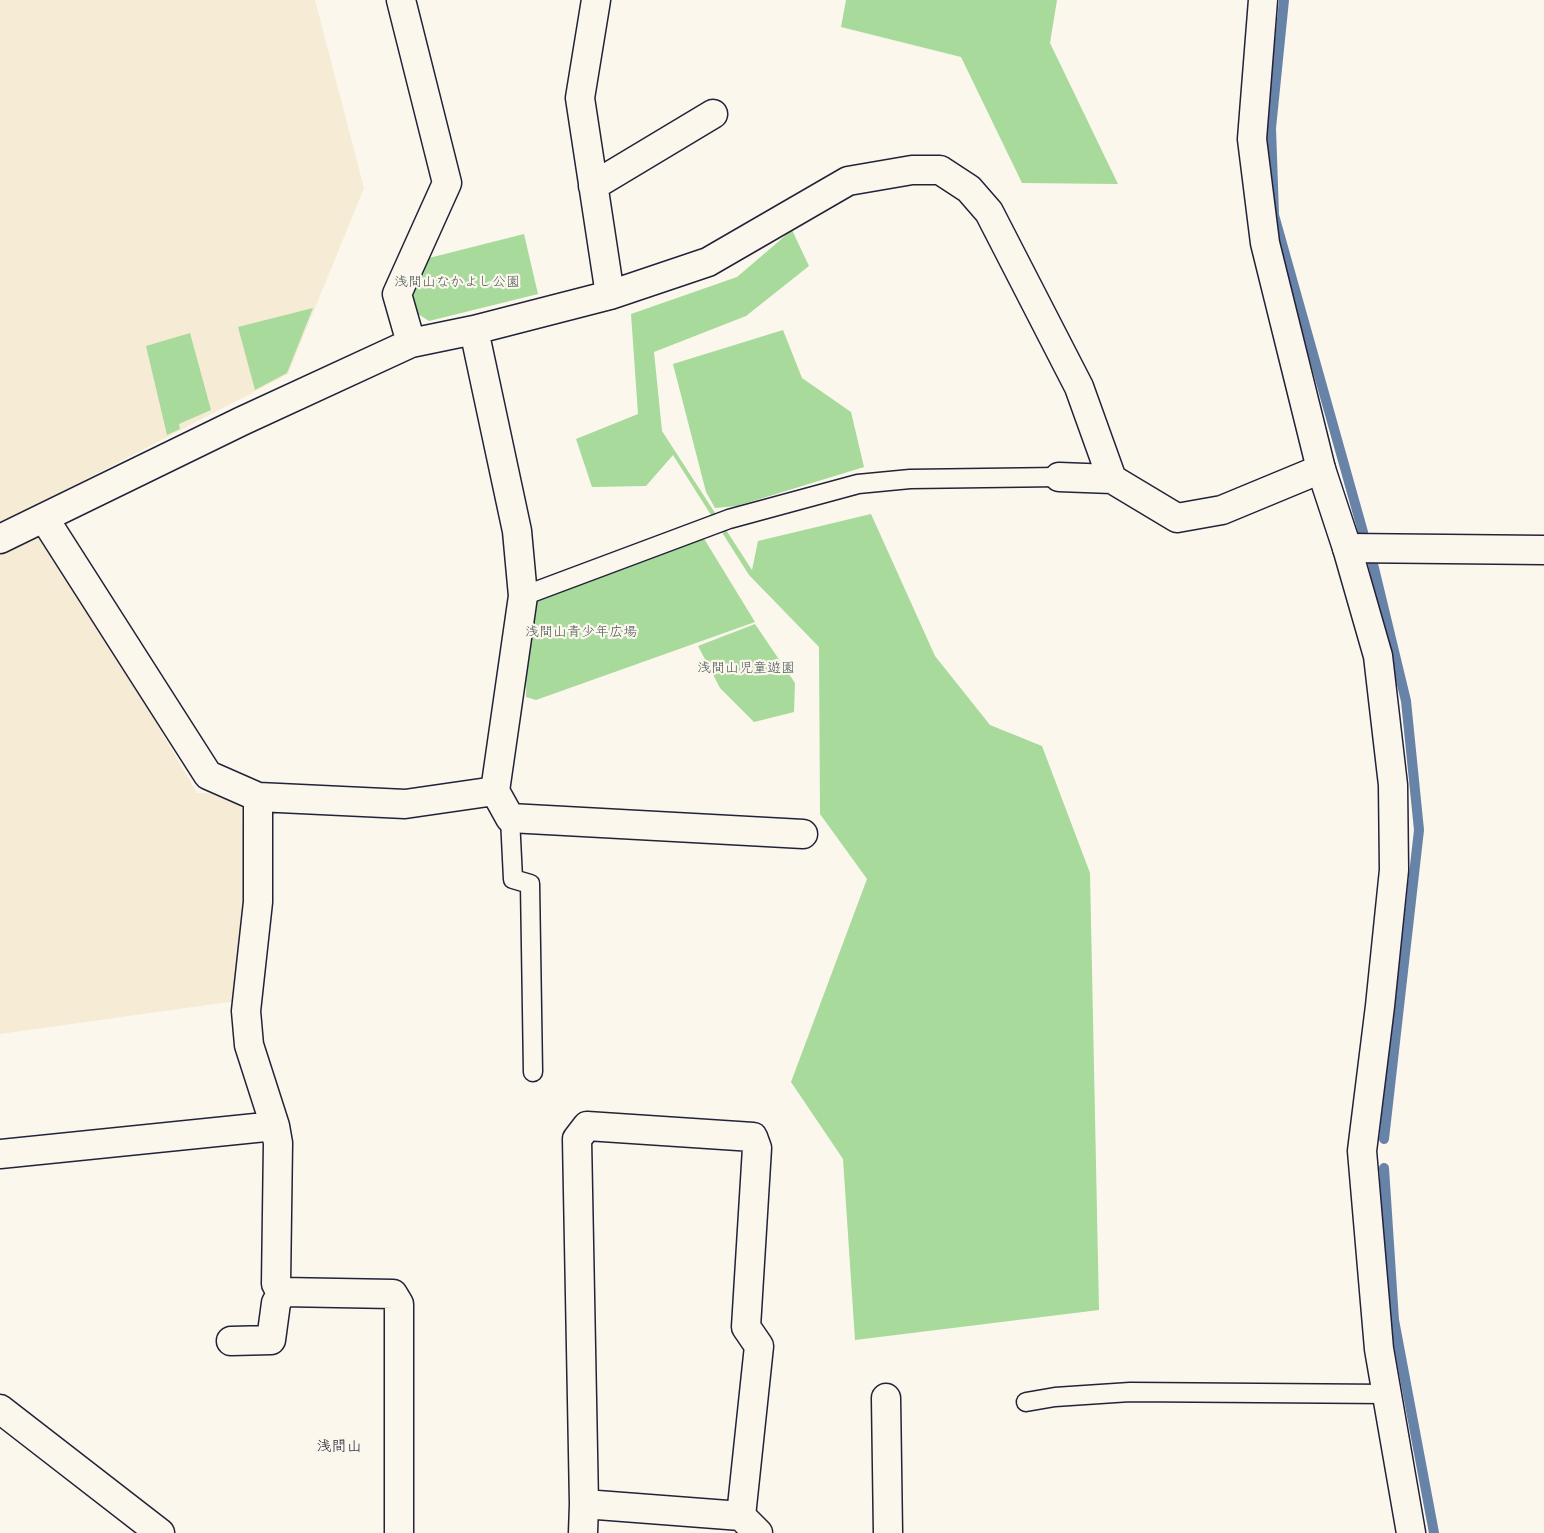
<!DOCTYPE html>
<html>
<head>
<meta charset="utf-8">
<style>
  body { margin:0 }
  canvas { display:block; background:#fbf7ec }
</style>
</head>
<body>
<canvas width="1544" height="1533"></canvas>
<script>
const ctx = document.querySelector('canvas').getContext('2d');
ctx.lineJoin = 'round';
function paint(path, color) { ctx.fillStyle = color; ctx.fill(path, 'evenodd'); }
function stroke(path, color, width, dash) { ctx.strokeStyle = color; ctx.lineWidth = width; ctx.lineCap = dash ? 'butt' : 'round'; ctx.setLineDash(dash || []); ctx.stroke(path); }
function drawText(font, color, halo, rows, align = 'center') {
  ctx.font = font + ' "Comic Neue","Klee One",sans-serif'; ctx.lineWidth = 4.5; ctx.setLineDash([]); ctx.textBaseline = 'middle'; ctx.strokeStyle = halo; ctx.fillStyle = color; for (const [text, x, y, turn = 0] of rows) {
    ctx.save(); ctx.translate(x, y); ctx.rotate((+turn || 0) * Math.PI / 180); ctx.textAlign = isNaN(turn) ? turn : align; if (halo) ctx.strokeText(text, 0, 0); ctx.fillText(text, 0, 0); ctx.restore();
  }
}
const built = new Path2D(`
  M 0,0 L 315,0 L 364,188 L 288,374 L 31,508 L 197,793 L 228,793 L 242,809 L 246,905 L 236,1001 L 0,1034 Z`);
const green = new Path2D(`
  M 846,0 L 1057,0 L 1050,43 L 1118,184 L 1022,183 L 961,57 L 841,27 Z
  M 792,230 L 809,266 L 746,316 L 654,352 L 662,431 L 752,570 L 758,541 L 871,514 L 935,656 L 990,725 L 1042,746 L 1090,873 L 1099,1310 L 855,1340 L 843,1159 L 791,1082 L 867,879 L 820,814 L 819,647 L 749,575 L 673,455 L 646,486 L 592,487 L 576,439 L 638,414 L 631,314 L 737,277 Z
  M 524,234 L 538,294 L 429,321 L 415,312 L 409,294 L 425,259 Z
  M 313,308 L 287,373 L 255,390 L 238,327 Z
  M 783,330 L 802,378 L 851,412 L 864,467 L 737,506 L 715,508 L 706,492 L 673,364 Z
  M 190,333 L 211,410 L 179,424 L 180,429 L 167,435 L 146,346 Z
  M 703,537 L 755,622 L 536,700 L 526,697 L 528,598 Z
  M 755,624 L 795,683 L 794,712 L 754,722 L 720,688 L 698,646 Z`);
const stream = new Path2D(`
  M 1284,0 L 1271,128 L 1274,215 L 1363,532
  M 1373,564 L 1406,701 L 1419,830 L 1384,1139
  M 1384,1168 L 1394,1320 L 1434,1533`);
const service = new Path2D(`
  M 523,596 L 729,519 L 858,484 L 910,479 L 1059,477
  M 510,818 L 513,879 L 530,884 L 533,1072
  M 1026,1402 L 1055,1397 L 1130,1392 L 1387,1394`);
const minor = new Path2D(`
  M 401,0 L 447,183 L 397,294 L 411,343
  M 596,0 L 580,98 L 610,295
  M 593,186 L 713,114
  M 474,330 L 517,531 L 523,596 L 495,791 L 510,818 L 803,834
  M 1059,477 L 1112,479 L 1177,518 L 1222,510 L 1321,469
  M 44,518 L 208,775 L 258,797 L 405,804 L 495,791
  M 0,539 L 242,421 L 411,343 L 474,330 L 610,295 L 708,262 L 848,181 L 912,170 L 940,170 L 969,189 L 989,212 L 1079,387 L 1112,479
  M 1347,548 L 1544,550
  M 258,797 L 258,902 L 246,1011 L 249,1045 L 275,1126 L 278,1143 L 276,1284 L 282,1292 L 393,1294 L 399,1304 L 399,1533
  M 0,1154 L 275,1126
  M 231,1341 L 271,1340 L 276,1303 L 282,1292
  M 886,1398 L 888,1533
  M 0,1409 L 160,1533
  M 584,1504 L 741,1516
  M 583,1533 L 584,1504 L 577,1139 L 587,1126 L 753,1137 L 757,1148 L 746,1327 L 759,1346 L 741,1516 L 758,1533`);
const tertiary = new Path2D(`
  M 1263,0 L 1252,139 L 1265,243 L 1321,469 L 1347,548 L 1378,656 L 1393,785 L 1394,870 L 1380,1006 L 1362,1151 L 1379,1349 L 1411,1533`);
const parkNames = [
  ["浅間山なかよし公園",457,282],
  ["浅間山青少年広場",581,632],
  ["浅間山児童遊園",746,668]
];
const neighbourhoodNames = [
  ["浅間山",339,1447]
];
paint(built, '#f6ebd5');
paint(green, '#a7da9b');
stroke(stream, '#6883a8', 10);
stroke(service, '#22223b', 21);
stroke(minor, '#22223b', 31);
stroke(tertiary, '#22223b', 31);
stroke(service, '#fbf7ec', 18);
stroke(minor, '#fbf7ec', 28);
stroke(tertiary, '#fbf7ec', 28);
drawText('14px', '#4a5958', '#fbf7ec', parkNames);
drawText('15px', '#22223b', '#fbf7ec', neighbourhoodNames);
</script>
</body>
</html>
